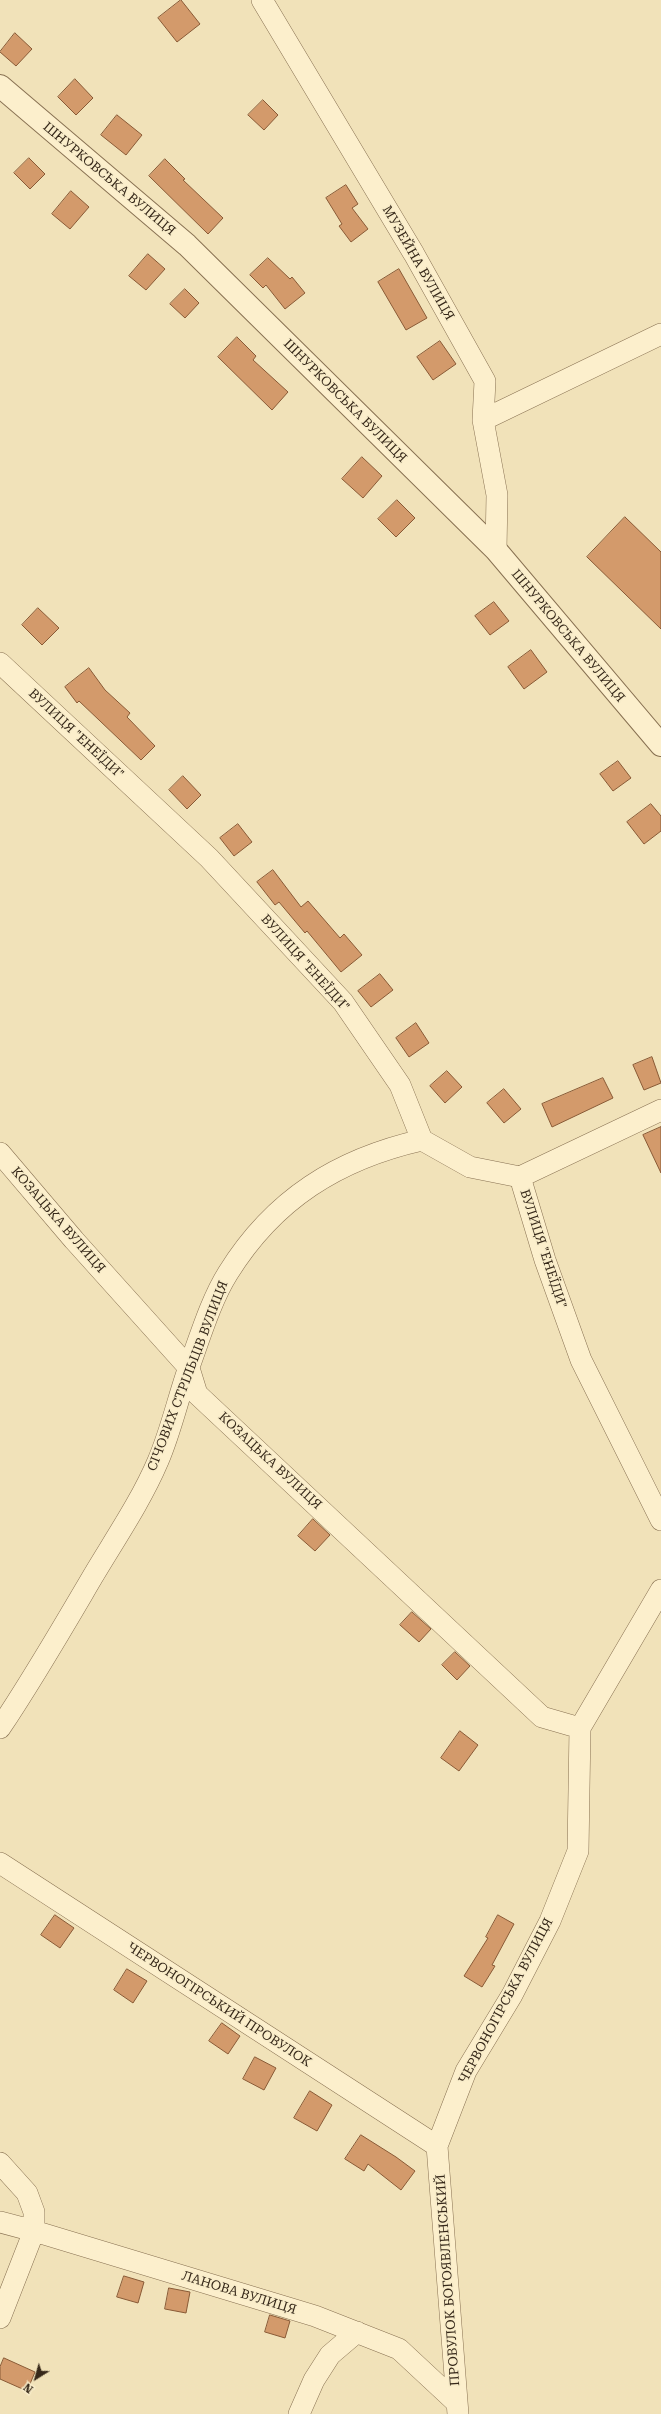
<!DOCTYPE html>
<html>
<head>
<meta charset="utf-8">
<style>
  body { margin:0 }
  #map { position:relative; width:661px; height:2414px; overflow:hidden; background:#f1e2b9; font-family:"Roboto Serif",serif }
  canvas { display:block }
  .north { position:absolute; left:16px; top:2358px; width:40px; height:40px; -webkit-text-stroke:3px #f8ecc9; paint-order:stroke; rotate:217deg; font-size:11px; font-weight:700; line-height:16px; text-align:center; color:#362819 }
  .north::after { content:''; display:block; margin:auto; width:14px; height:18px; background:#362819; clip-path:polygon(50% 0,100% 100%,50% 72%,0 100%) }
</style>
</head>
<body>
<div id="map">
<canvas width="661" height="2414"></canvas>
<div class="north">N</div>
</div>
<script>
const ctx = document.querySelector('canvas').getContext('2d');
ctx.lineJoin = 'round';
function paint(path, color) { ctx.fillStyle = color; ctx.fill(path, 'evenodd'); }
function stroke(path, color, width, dash) { ctx.strokeStyle = color; ctx.lineWidth = width; ctx.lineCap = dash ? 'butt' : 'round'; ctx.setLineDash(dash || []); ctx.stroke(path); }
function drawText(font, color, halo, rows, align = 'center') {
  ctx.font = font + ' "Roboto Serif",serif'; ctx.lineWidth = 3; ctx.setLineDash([]); ctx.textBaseline = 'middle'; ctx.strokeStyle = halo; ctx.fillStyle = color; for (const [text, x, y, turn = 0] of rows) {
    ctx.save(); ctx.translate(x, y); ctx.rotate((+turn || 0) * Math.PI / 180); ctx.textAlign = isNaN(turn) ? turn : align; if (halo) ctx.strokeText(text, 0, 0); ctx.fillText(text, 0, 0); ctx.restore();
  }
}
const building = new Path2D(`
  M 181,0 L 200,24 L 177,42 L 158,18 Z
  M 15,33 L 32,49 L 16,66 L 0,52 Z
  M 75,79 L 93,98 L 76,115 L 58,97 Z
  M 263,100 L 278,115 L 264,130 L 248,115 Z
  M 117,115 L 142,135 L 126,155 L 101,135 Z
  M 29,158 L 45,174 L 30,189 L 14,173 Z
  M 165,159 L 185,179 L 183,180 L 223,218 L 208,234 L 149,176 Z
  M 346,185 L 358,204 L 352,208 L 368,229 L 351,242 L 339,226 L 342,224 L 326,198 Z
  M 71,191 L 89,207 L 70,229 L 52,214 Z
  M 148,254 L 165,269 L 146,290 L 129,276 Z
  M 268,258 L 290,279 L 292,277 L 305,293 L 285,309 L 266,285 L 263,288 L 250,275 Z
  M 399,269 L 427,318 L 406,330 L 378,282 Z
  M 185,289 L 199,303 L 185,318 L 170,304 Z
  M 237,337 L 256,356 L 253,360 L 288,392 L 272,410 L 218,357 Z
  M 440,341 L 456,364 L 433,380 L 417,357 Z
  M 362,457 L 382,476 L 363,498 L 342,479 Z
  M 397,500 L 415,518 L 396,537 L 378,519 Z
  M 625,517 L 661,552 L 661,629 L 587,557 Z
  M 494,602 L 509,621 L 490,635 L 475,616 Z
  M 38,608 L 59,628 L 42,645 L 22,625 Z
  M 531,650 L 547,672 L 524,689 L 508,667 Z
  M 89,668 L 105,690 L 130,713 L 127,717 L 155,746 L 141,760 L 79,701 L 77,703 L 65,687 Z
  M 618,761 L 631,778 L 613,791 L 600,774 Z
  M 183,776 L 201,795 L 187,809 L 169,790 Z
  M 651,804 L 661,816 L 661,831 L 644,844 L 627,822 Z
  M 238,824 L 252,842 L 234,856 L 220,838 Z
  M 273,870 L 301,907 L 308,901 L 340,938 L 344,934 L 362,955 L 341,972 L 307,931 L 305,933 L 279,902 L 275,905 L 257,882 Z
  M 380,974 L 393,990 L 371,1007 L 358,991 Z
  M 416,1023 L 429,1043 L 409,1057 L 396,1038 Z
  M 652,1057 L 661,1083 L 644,1090 L 633,1065 Z
  M 447,1071 L 462,1087 L 445,1103 L 430,1086 Z
  M 603,1078 L 613,1098 L 552,1127 L 542,1104 Z
  M 504,1089 L 521,1109 L 504,1123 L 487,1103 Z
  M 661,1127 L 661,1173 L 643,1135 Z
  M 313,1519 L 330,1535 L 315,1551 L 298,1536 Z
  M 412,1612 L 431,1629 L 419,1642 L 400,1625 Z
  M 455,1652 L 470,1666 L 457,1680 L 442,1665 Z
  M 460,1731 L 478,1745 L 459,1771 L 441,1758 Z
  M 55,1915 L 74,1928 L 60,1948 L 41,1935 Z
  M 498,1915 L 514,1924 L 492,1965 L 495,1966 L 482,1987 L 464,1976 L 488,1938 L 486,1937 Z
  M 127,1969 L 147,1981 L 133,2003 L 114,1990 Z
  M 222,2023 L 240,2036 L 228,2054 L 209,2041 Z
  M 255,2057 L 276,2068 L 264,2090 L 243,2079 Z
  M 310,2091 L 332,2105 L 317,2131 L 294,2118 Z
  M 361,2135 L 396,2157 L 415,2171 L 401,2190 L 368,2164 L 364,2171 L 345,2159 Z
  M 124,2276 L 144,2282 L 138,2303 L 117,2297 Z
  M 169,2288 L 190,2292 L 186,2313 L 165,2309 Z
  M 270,2315 L 290,2321 L 285,2338 L 265,2332 Z
  M 4,2358 L 35,2372 L 27,2391 L 0,2379 L 0,2367 Z`);
const minor = new Path2D(`
  M 262,0 L 414,254 L 485,381 L 483,420 L 497,495 L 496,550
  M 483,420 L 661,334
  M 0,663 L 209,858 L 343,1002 L 400,1085 L 422,1140 L 470,1167 L 520,1177 L 545,1260 L 581,1360 L 661,1520
  M 0,1153 L 74,1240 L 189,1368 L 197,1394 L 542,1717 L 580,1728
  M 520,1177 L 661,1110
  M 0,1728 C 33,1679 63,1627 93,1576 C 115,1539 141,1501 158,1461 C 171,1431 178,1398 189,1367 C 200,1337 211,1300 228,1273 C 274,1199 338,1159 422,1140
  M 0,1863 L 437,2146
  M 0,2163 L 27,2193 L 34,2212 L 34,2231 L 0,2318
  M 0,2222 L 34,2231 L 315,2316 L 399,2349 L 457,2403
  M 299,2414 L 314,2380 L 330,2355 L 357,2332
  M 458,2414 L 437,2146 L 466,2071 L 512,1995 L 550,1921 L 578,1851 L 580,1728 L 661,1590`);
const tertiary = new Path2D(`
  M 0,86 L 187,245 L 496,550 L 661,745`);
const streetNames = [
  ["ШНУРКОВСЬКА ВУЛИЦЯ",109,179,40],
  ["МУЗЕЙНА ВУЛИЦЯ",418,263,60],
  ["ШНУРКОВСЬКА ВУЛИЦЯ",345,401,45],
  ["ШНУРКОВСЬКА ВУЛИЦЯ",568,636,50],
  ["ВУЛИЦЯ \"ЕНЕЇДИ\"",76,734,43],
  ["ВУЛИЦЯ \"ЕНЕЇДИ\"",305,963,48],
  ["КОЗАЦЬКА ВУЛИЦЯ",58,1220,49],
  ["ВУЛИЦЯ \"ЕНЕЇДИ\"",543,1249,72],
  ["СІЧОВИХ СТРІЛЬЦІВ ВУЛИЦЯ",188,1376,-69],
  ["КОЗАЦЬКА ВУЛИЦЯ",270,1461,43],
  ["ЧЕРВОНОГІРСЬКА ВУЛИЦЯ",506,2001,-62],
  ["ЧЕРВОНОГІРСЬКИЙ ПРОВУЛОК",219,2005,33],
  ["ПРОВУЛОК БОГОЯВЛЕНСЬКИЙ",448,2280,-94],
  ["ЛАНОВА ВУЛИЦЯ",239,2293,17]
];
paint(building, '#d39a6b');
stroke(building, '#895a36', 1);
stroke(minor, '#887152', 22);
stroke(tertiary, '#887152', 24);
stroke(minor, '#fcefcc', 21);
stroke(tertiary, '#fcefcc', 22);
drawText('13px', '#362819', '#f8ecc9', streetNames);
</script>
</body>
</html>
